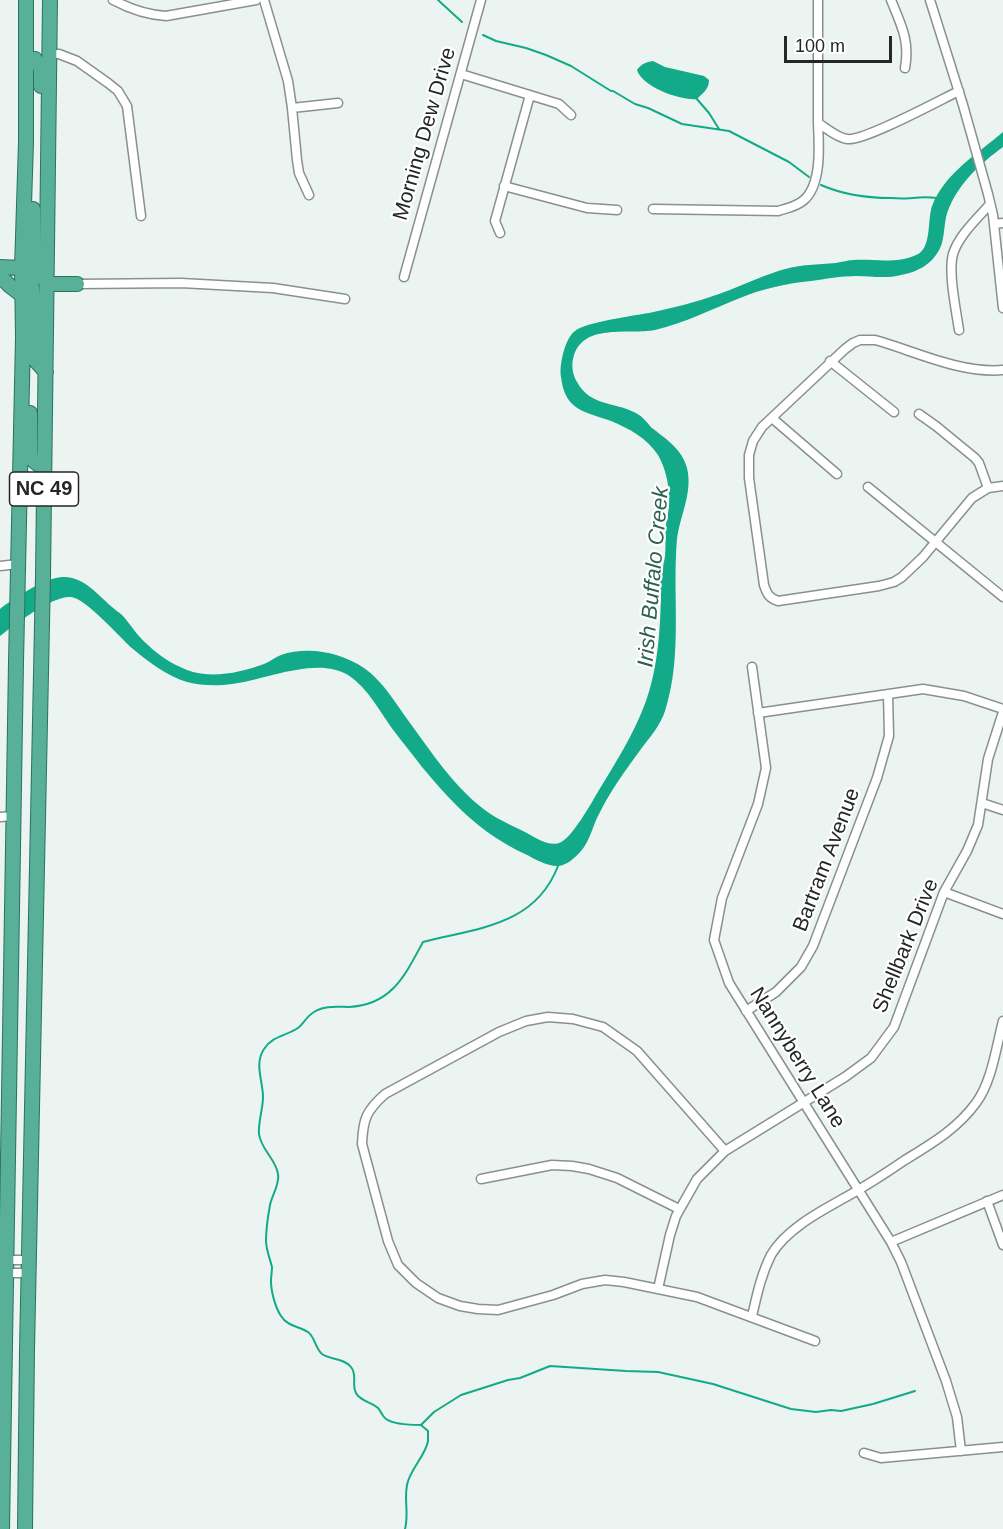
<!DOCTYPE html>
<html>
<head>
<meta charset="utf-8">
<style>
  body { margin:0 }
  #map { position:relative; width:1003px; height:1529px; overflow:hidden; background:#ebf4f0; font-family:Arial,sans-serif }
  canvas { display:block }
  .scale { position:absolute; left:784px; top:36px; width:108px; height:27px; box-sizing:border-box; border:3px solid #242726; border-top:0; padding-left:8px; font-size:18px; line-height:21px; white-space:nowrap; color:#242726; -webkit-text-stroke:4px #fff; paint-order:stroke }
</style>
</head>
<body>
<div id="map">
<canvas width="1003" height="1529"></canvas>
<div class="scale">100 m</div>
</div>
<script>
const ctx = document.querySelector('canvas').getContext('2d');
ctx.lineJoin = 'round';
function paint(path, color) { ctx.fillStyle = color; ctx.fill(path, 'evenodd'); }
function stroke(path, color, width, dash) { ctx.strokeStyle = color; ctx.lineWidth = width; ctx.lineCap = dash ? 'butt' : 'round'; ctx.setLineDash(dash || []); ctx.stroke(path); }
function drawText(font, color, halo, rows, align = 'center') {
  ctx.font = font + ' Arial,sans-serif'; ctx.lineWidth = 4.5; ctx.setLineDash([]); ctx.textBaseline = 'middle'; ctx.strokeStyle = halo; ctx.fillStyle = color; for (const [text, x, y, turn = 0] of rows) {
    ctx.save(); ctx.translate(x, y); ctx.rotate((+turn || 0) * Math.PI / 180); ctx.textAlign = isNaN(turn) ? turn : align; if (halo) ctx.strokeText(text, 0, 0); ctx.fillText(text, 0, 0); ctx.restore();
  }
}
const water = new Path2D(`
  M 653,61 L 665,67 L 704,76 L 709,80 C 709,89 703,93 697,99 C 681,101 642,87 637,70 C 641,64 646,62 653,61 Z
  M 1003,132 L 1003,147 C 981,163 960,182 949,208 C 944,219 945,232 942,243 C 936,262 919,272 901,275 C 886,279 871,276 856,276 C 841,276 825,279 811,281 C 787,283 762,289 740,298 C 712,309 685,323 655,330 C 628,335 585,323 574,355 C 571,364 572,374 577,382 C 591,408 618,401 639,415 C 643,417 649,425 652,428 C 666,439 682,449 687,468 C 693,493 680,515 677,539 C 672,596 683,655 665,711 C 660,726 650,737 641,749 C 630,764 619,779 610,794 C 605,802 601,810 597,818 C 592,829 589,842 581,851 C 576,857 567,865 559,866 C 548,867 535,859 525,854 C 480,833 453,804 422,767 C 413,755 403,743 394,731 C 379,711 369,689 348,675 C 317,656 265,680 232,684 C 218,686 202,686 187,682 C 167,676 150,663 133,649 C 120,638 87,599 71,597 C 53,595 14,625 0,636 L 0,609 C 12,599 48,576 64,577 C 84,577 98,595 112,607 C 115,610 119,612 123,616 C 131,625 138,637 148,645 C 160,657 177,667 193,672 C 215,678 243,672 264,664 C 270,662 275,657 281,655 C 308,646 340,652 364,668 C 383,681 396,704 410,723 C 435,757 460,796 497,818 C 506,823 515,827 523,831 C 533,836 548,847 559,843 C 571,840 592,802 599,790 C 616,762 635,732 646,701 C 658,667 660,632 661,596 C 658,583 663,569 665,556 C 666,546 665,535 666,525 C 667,516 670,507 669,498 C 669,483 665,467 658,455 C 647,438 628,428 611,421 C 584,411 565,411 561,377 C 559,365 565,338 575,331 C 586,322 632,316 649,313 C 673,308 696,302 719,294 C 748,284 777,267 809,265 C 818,264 827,264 836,263 C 842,262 848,260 854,260 C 874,259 897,264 916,255 C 932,249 927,221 932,206 C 945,173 976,155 1003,132 Z`);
const stream = new Path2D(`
  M 438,0 L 462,22
  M 483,35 L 496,41 L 526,48 L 546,55 L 571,66 L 611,91 L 613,91 L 635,104 L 648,108 L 682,124 L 729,131 L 789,162 L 809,177
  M 696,98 L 709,113 L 719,129
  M 821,185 C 844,195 865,198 890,198 C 897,198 906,199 913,198 C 922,197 928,197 937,198 L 938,199
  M 421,1425 L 434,1412 L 461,1395 L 508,1380 L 520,1378 L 550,1366 L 626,1371 L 658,1372 L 713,1384 L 791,1409 L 816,1412 L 831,1410 L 841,1411 L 873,1404 L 915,1391
  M 405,1529 C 409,1514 404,1500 407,1485 C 410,1469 426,1455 428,1441 C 428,1438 428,1435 428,1431 L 421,1425 C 412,1425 393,1424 386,1419 C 382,1416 381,1411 378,1408 C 371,1402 360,1401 356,1393 C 351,1384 358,1376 351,1367 C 344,1358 330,1360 322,1354 C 315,1348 315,1337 308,1332 C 298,1326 287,1326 281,1316 C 275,1307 271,1291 271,1281 C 271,1276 272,1272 272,1267 C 270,1259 266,1249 266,1241 C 266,1229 268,1216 270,1205 C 272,1195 280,1184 278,1174 C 276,1159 261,1150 259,1134 C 258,1122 263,1109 263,1097 C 263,1081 254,1064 264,1049 C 272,1036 286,1036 298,1028 C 304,1023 307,1016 314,1012 C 324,1005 338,1007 349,1007 C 392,1005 405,975 423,942 C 477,928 535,926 558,866`);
const minor = new Path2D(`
  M 113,0 C 130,9 147,15 166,16 L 256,0
  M 264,0 L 288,81 L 292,108 L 297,160 L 299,173 L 309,195
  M 818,0 L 818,123 C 826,128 837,138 847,139 C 863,142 940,100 959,91
  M 891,0 C 901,25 910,40 905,68
  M 930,0 L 963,105 L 988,194 L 993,215 L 1003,308
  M 51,54 L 59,54 L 77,61 L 108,83 L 118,91 L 127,106 L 141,216
  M 461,74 L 559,104 L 571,115
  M 292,108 L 338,103
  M 504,186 L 587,208 L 617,210
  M 653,209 L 778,211 C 787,208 796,207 804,200 C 822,184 819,145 818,123
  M 994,224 L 1003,223
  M 500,233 L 495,221 L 530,95
  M 404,277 L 481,0
  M 77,284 L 181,283 L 273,288 L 345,299
  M 959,330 C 956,310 948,272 953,254 C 959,235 977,219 990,204
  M 830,361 L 894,412
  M 1003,370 C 961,374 915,351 875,340 L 860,340 L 853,343 L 845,349 L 762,427 L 753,441 L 749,455 L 749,478 L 764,585 C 767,594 769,598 778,601 L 879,586 L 894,582 L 902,577 L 923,557 L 972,498 L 988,488 L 1003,486
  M 919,414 L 936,426 L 975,458 L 979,463 L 988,488
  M 772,418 L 837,474
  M 868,487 L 1003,597
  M 0,566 L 18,564
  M 752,667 L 766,768 L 758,804 L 722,898 L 714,940 L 729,983 L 891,1242 L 901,1262 L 946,1381 L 957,1417 L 961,1451
  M 758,713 L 923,689 L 964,696 L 1003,709
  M 982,803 L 1003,810
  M 0,817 L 13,816
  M 944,892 L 1003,914
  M 746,1011 L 776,992 L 801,967 L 813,946 L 877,778 L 889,736 L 888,694
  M 725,1151 L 637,1051 L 603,1027 L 573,1019 L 548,1017 L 526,1021 L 499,1032 L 385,1094 C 366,1111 363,1119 362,1144 L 388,1241 L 398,1265 L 416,1283 L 438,1298 L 460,1306 L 478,1309 L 498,1310 L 553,1295 L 582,1284 L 605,1280 L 624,1282 L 697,1297 L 815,1341
  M 481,1179 L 552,1165 L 572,1166 L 589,1169 L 617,1178 L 679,1209
  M 987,1201 L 1003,1245
  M 891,1242 L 1003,1195
  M 3,1260 L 29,1260
  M 3,1273 L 29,1273
  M 658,1289 L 670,1235 L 676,1216 L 697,1179 L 725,1151 L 845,1077 L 871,1058 L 894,1027 L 944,892 L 967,851 L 978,825 L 988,759 L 1003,712
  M 752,1316 C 757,1295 761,1275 771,1255 C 786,1229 821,1211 846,1197 C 866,1186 886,1173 905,1160 C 931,1144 957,1129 976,1103 C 992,1081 996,1048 1003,1021
  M 864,1453 L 881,1458 L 1003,1447`);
const trunk = new Path2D(`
  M 27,59 L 35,59 L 41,69 L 41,86
  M 33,209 L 33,252 L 36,266 L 47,284 L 77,284
  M 0,267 L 22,268 L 30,280 L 32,288 L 36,361 L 46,372
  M 0,276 L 10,286 L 23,296
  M 30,413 L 30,458 L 39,465 L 44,465
  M 2,1529 L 16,662 L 23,337 L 22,268 L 26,142 L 26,0
  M 25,1529 L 27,1350 L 43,576 L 50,0`);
const shields = [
  [44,489,69]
];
const shieldNames = [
  ["NC 49",44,489]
];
const streetNames = [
  ["Morning Dew Drive",425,134,-74],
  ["Bartram Avenue",827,860,-69],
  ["Shellbark Drive",906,946,-68],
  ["Nannyberry Lane",797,1058,58]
];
const waterNames = [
  ["Irish Buffalo Creek",654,577,-85]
];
paint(water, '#12aa88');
stroke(stream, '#12aa88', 2);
stroke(minor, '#88918d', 11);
stroke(trunk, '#2a735f', 16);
stroke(minor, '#fff', 8);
stroke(trunk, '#58b098', 14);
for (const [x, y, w] of shields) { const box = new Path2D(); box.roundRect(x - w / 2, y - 17, w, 34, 4.5); ctx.fillStyle = '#fff'; ctx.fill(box); stroke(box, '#242726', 1.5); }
drawText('bold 20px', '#242726', null, shieldNames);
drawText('21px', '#242726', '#fff', streetNames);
drawText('italic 22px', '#2c6050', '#fff', waterNames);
</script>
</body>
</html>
